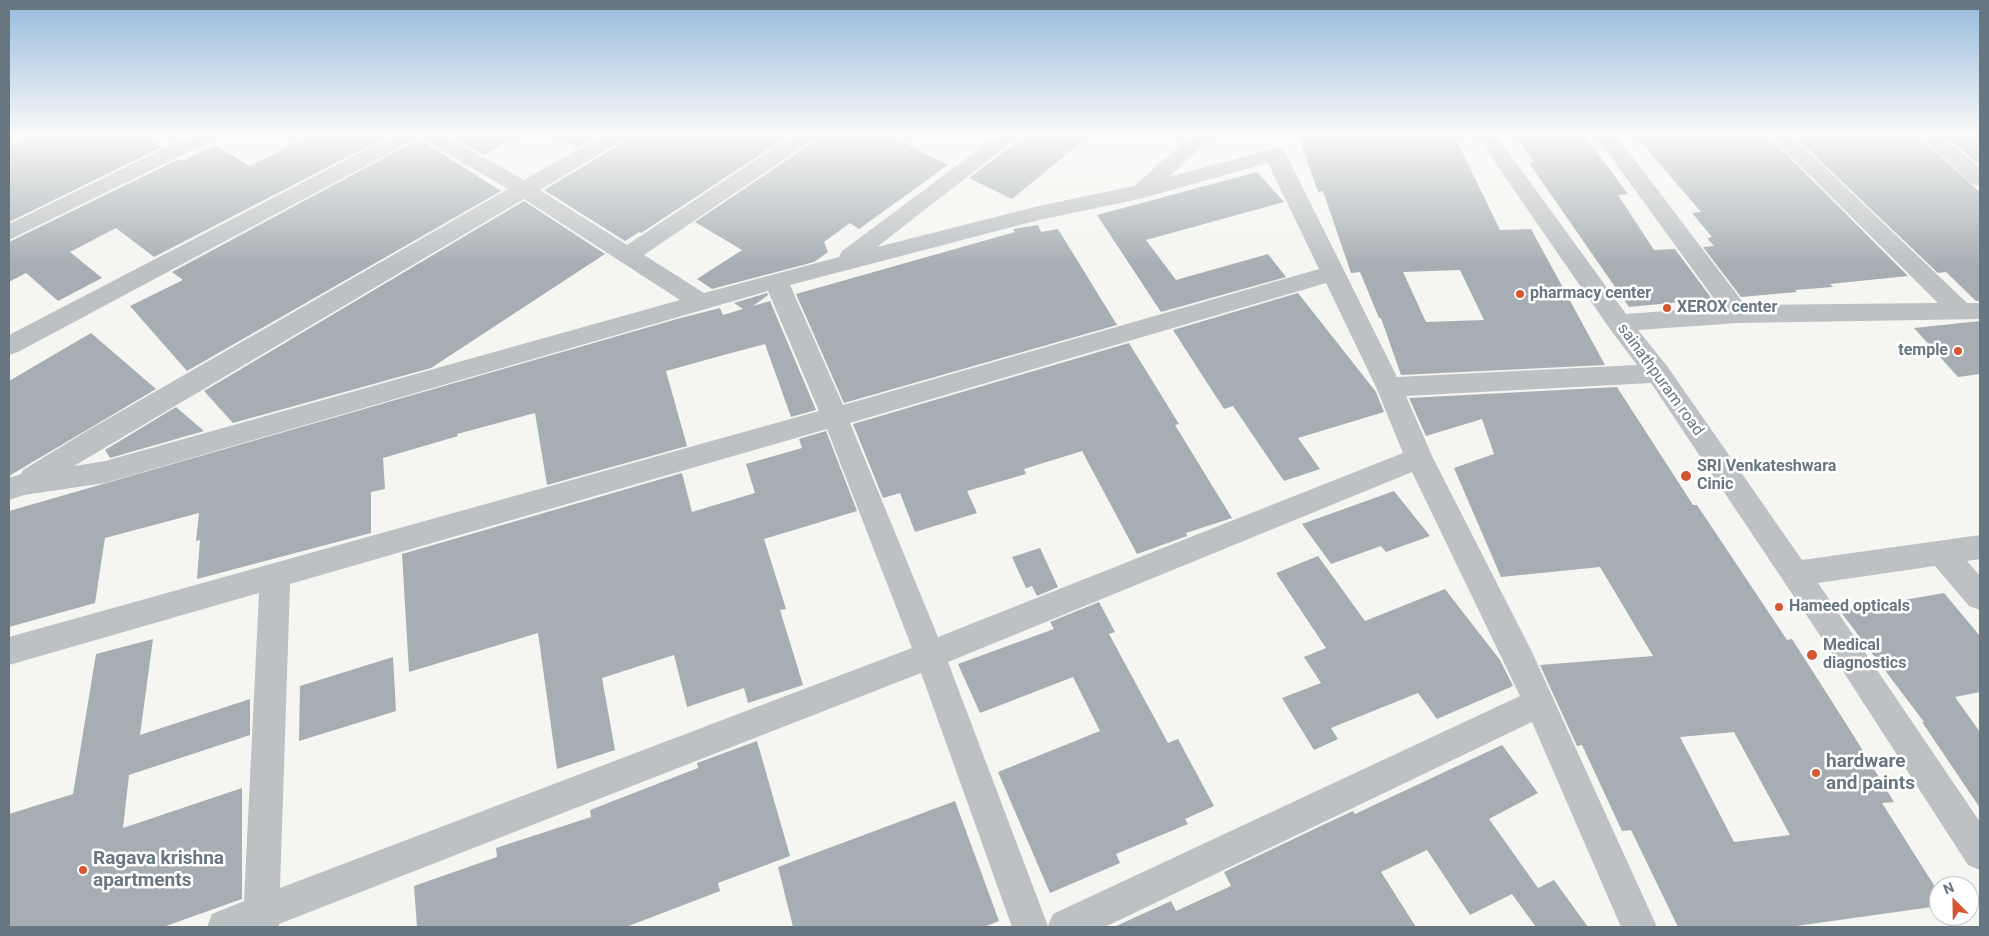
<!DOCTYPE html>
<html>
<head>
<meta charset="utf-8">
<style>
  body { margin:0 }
  #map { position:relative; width:1989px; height:936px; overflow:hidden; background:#f5f5f2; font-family:Roboto,sans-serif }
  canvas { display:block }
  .frame { position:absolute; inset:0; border:10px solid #677681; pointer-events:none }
  .north { position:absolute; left:1929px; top:876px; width:50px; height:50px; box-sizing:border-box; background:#fff; border:1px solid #c2c8cd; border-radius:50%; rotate:337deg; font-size:14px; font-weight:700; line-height:20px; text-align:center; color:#677681 }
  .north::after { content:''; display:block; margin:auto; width:18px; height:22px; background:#d45633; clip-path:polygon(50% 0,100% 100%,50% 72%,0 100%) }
</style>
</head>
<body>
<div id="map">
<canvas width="1989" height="936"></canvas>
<div class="frame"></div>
<div class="north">N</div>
</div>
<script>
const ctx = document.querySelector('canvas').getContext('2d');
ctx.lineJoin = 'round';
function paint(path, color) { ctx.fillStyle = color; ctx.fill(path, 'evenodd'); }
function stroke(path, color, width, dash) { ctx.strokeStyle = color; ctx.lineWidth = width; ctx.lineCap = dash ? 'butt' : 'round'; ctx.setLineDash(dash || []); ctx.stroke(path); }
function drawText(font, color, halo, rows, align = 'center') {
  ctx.font = font + ' Roboto,sans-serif'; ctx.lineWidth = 5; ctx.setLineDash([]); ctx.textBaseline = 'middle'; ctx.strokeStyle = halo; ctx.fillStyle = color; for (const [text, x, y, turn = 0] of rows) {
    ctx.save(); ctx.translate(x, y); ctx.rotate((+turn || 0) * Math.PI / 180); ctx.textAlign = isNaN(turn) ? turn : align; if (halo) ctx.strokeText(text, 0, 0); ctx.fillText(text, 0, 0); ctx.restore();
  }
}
const building = new Path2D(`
  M 30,135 L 145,135 L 162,147 L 9,222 L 9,145 L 23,141 Z
  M 311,135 L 390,135 L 154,257 L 116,228 L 70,252 L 102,278 L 58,301 L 26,273 L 9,282 L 9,242 L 179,159 L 182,161 L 215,145 L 250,166 Z
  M 447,135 L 520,135 L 484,155 Z
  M 554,135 L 600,135 L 577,148 Z
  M 630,135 L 790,135 L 641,233 L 639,232 L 625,241 L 544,190 L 626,141 Z
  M 819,135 L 889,135 L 948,165 L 859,229 L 850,223 L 824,242 L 828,252 L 814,262 L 712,289 L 697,279 L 742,250 L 695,222 L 815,141 Z
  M 1026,135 L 1090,135 L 1012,199 L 969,178 Z
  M 1298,135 L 1454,135 L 1500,230 L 1531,229 L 1605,365 L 1401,375 L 1381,318 L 1379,318 L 1360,272 L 1351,273 L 1323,191 L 1318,192 ZM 1460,270 L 1484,320 L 1426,322 L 1403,272 Z
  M 1514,135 L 1584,135 L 1628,194 L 1618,195 L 1654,250 L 1675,249 L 1712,299 L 1629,307 L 1529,163 L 1534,162 Z
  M 1635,135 L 1767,135 L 1908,276 L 1830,284 L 1833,287 L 1795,290 L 1797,292 L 1741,297 L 1703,247 L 1714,246 L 1707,238 L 1712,237 L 1692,213 L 1701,212 Z
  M 1793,135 L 1917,135 L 1980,192 L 1980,301 L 1976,301 L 1946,272 L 1938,273 Z
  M 1944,135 L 1980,135 L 1980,163 L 1977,163 Z
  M 419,139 L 501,191 L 187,371 L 130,306 L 183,280 L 172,272 Z
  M 1257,172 L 1284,202 L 1146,240 L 1176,280 L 1268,254 L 1286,277 L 1161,312 L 1097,215 Z
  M 524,201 L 605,254 L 431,368 L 233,423 L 204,391 Z
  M 1038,225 L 1041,232 L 1058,229 L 1117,325 L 844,403 L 796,294 L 1015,232 L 1013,229 Z
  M 767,293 L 768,295 L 753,306 L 770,301 L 816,410 L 791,417 L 765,344 L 720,356 L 666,371 L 687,446 L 547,485 L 535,413 L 457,434 L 458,436 L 383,458 L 385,489 L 371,492 L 371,533 L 197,579 L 200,540 L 196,541 L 199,513 L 105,538 L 95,603 L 9,627 L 9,511 L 677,319 L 720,308 L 723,315 L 743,309 L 734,303 Z
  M 1298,293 L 1376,392 L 1384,412 L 1298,438 L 1320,469 L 1284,481 L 1233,406 L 1224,409 L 1173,330 Z
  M 1980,321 L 1980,374 L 1958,377 L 1914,328 Z
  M 91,333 L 156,389 L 9,476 L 9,381 Z
  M 1129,343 L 1179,424 L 1175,425 L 1232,518 L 1186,533 L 1187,536 L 1137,554 L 1082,451 L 1024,469 L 1026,474 L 967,491 L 977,513 L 915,532 L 900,493 L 883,498 L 853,424 Z
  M 1617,387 L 1693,505 L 1697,505 L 1787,640 L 1792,639 L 1852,733 L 1894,802 L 1882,803 L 1939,893 L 1939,906 L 1789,927 L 1678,927 L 1631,830 L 1622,831 L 1582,745 L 1577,746 L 1540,665 L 1653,656 L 1600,567 L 1501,577 L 1454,468 L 1494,454 L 1482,419 L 1426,436 L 1409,398 ZM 1734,732 L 1790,835 L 1734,842 L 1680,737 Z
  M 176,407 L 204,431 L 110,458 L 105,450 Z
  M 826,431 L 857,511 L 764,539 L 786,609 L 780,610 L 803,685 L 748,703 L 744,688 L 687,707 L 674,655 L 602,678 L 615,750 L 557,769 L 538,633 L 409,672 L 402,554 L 682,473 L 692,512 L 755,493 L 746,464 L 802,448 L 799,439 Z
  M 1394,491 L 1430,536 L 1386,552 L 1381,546 L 1331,564 L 1302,524 Z
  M 1040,548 L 1058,587 L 1037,596 L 1032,586 L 1026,588 L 1012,557 Z
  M 1318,556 L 1365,621 L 1445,589 L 1500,660 L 1513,686 L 1437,719 L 1418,693 L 1331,728 L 1338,739 L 1314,750 L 1282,698 L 1321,683 L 1304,657 L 1326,648 L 1276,573 Z
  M 1944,593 L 1980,636 L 1980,692 L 1955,697 L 1980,732 L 1980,808 L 1922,722 L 1924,722 L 1840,611 Z
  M 1099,602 L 1115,632 L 1109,634 L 1168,743 L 1178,739 L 1214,806 L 1185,819 L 1188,824 L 1116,854 L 1120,863 L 1050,893 L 998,772 L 1100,731 L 1073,677 L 980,713 L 958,664 L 1054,629 L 1050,622 Z
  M 153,639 L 140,735 L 250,699 L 250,735 L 129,775 L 123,828 L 242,788 L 242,899 L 163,927 L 9,927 L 9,814 L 73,794 L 96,654 Z
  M 393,657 L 396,711 L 299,741 L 300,686 Z
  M 757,741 L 790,856 L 718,883 L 720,891 L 626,927 L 417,927 L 414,886 L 497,857 L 496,848 L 591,817 L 590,810 L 698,768 L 697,763 Z
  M 1502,745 L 1538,793 L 1489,819 L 1538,888 L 1554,880 L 1588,927 L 1536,927 L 1512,894 L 1470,915 L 1427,850 L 1381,872 L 1416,927 L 1114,927 L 1171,901 L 1176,911 L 1231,886 L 1224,872 L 1325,824 L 1353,811 L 1355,814 Z
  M 955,801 L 999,921 L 984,927 L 793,927 L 778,867 Z`);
const minor = new Path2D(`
  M 9,135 L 25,135 L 22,139 L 9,143 Z
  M 192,135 L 218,135 L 215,139 L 9,240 L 9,224 Z
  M 394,135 L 444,135 L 524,180 L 603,135 L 628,135 L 625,139 L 540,190 L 627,245 L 793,135 L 817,135 L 814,139 L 644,255 L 704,293 L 839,257 L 842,251 L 998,135 L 1021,135 L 877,247 L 1039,206 L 1134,186 L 1192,135 L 1214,135 L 1169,177 L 1275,148 L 1283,149 L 1286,154 L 1397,377 L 1637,365 L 1610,329 L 1476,135 L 1496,135 L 1626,314 L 1720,307 L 1595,135 L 1616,135 L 1745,305 L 1938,303 L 1769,135 L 1791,135 L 1967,303 L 1980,303 L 1980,319 L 1738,323 L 1638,330 L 1667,366 L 1802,560 L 1980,535 L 1980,559 L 1967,561 L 1980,576 L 1980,610 L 1969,606 L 1935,566 L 1818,583 L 1980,822 L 1980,870 L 1968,865 L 1819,634 L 1651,383 L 1406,396 L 1433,458 L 1532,652 L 1657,927 L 1621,927 L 1532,722 L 1105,927 L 1012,927 L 921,673 L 279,924 L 279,927 L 207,927 L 212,914 L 244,901 L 259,593 L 9,665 L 9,637 L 819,411 L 768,291 L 105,483 L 24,495 L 9,500 L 9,478 L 21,474 L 23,470 L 90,429 L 508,189 L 422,139 L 419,136 L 416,139 L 18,352 L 9,355 L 9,335 ZM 1268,163 L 1319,269 L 843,405 L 790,285 L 1039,220 L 1139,199 ZM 524,199 L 680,300 L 105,461 L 74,466 ZM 1326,283 L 1376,387 L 1403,453 L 938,637 L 850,423 ZM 827,429 L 912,648 L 280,888 L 290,584 ZM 1412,472 L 1520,696 L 1053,914 L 1048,926 L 948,662 Z
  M 1919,135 L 1941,135 L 1980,168 L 1980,186 L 1972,184 Z`);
const markers = [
  [1520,294,5,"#d45633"],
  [1667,308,5,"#d45633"],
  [1958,351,5,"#d45633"],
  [1686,476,6,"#d45633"],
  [1779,607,5,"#d45633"],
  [1812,655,6,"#d45633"],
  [1816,773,5,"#d45633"],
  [83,870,5,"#d45633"]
];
const poiNames = [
  ["pharmacy center",1530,294],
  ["XEROX center",1677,308],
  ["temple",1948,351,"right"],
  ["SRI Venkateshwara",1697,467],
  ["Cinic",1697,485],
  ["Hameed opticals",1789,607],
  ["Medical",1823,646],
  ["diagnostics",1823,664]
];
const streetNames = [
  ["sainathpuram road",1660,380,54]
];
const nearPoinames = [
  ["hardware",1826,762],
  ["and paints",1826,784],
  ["Ragava krishna",93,859],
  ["apartments",93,881]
];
paint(building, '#a7aeb3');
paint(minor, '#bdc1c4');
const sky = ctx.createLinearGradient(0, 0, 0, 266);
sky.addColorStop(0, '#95badb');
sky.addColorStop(0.51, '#fafaf9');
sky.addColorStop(1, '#fafaf900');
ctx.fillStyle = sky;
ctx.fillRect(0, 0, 1989, 266);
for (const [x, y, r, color] of markers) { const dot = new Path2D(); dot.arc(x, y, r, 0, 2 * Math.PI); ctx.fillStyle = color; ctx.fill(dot); stroke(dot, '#fff', 2); }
drawText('bold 16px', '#677681', '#fff', poiNames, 'left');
drawText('16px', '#677681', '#fff', streetNames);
drawText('bold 19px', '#677681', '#fff', nearPoinames, 'left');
</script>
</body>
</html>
